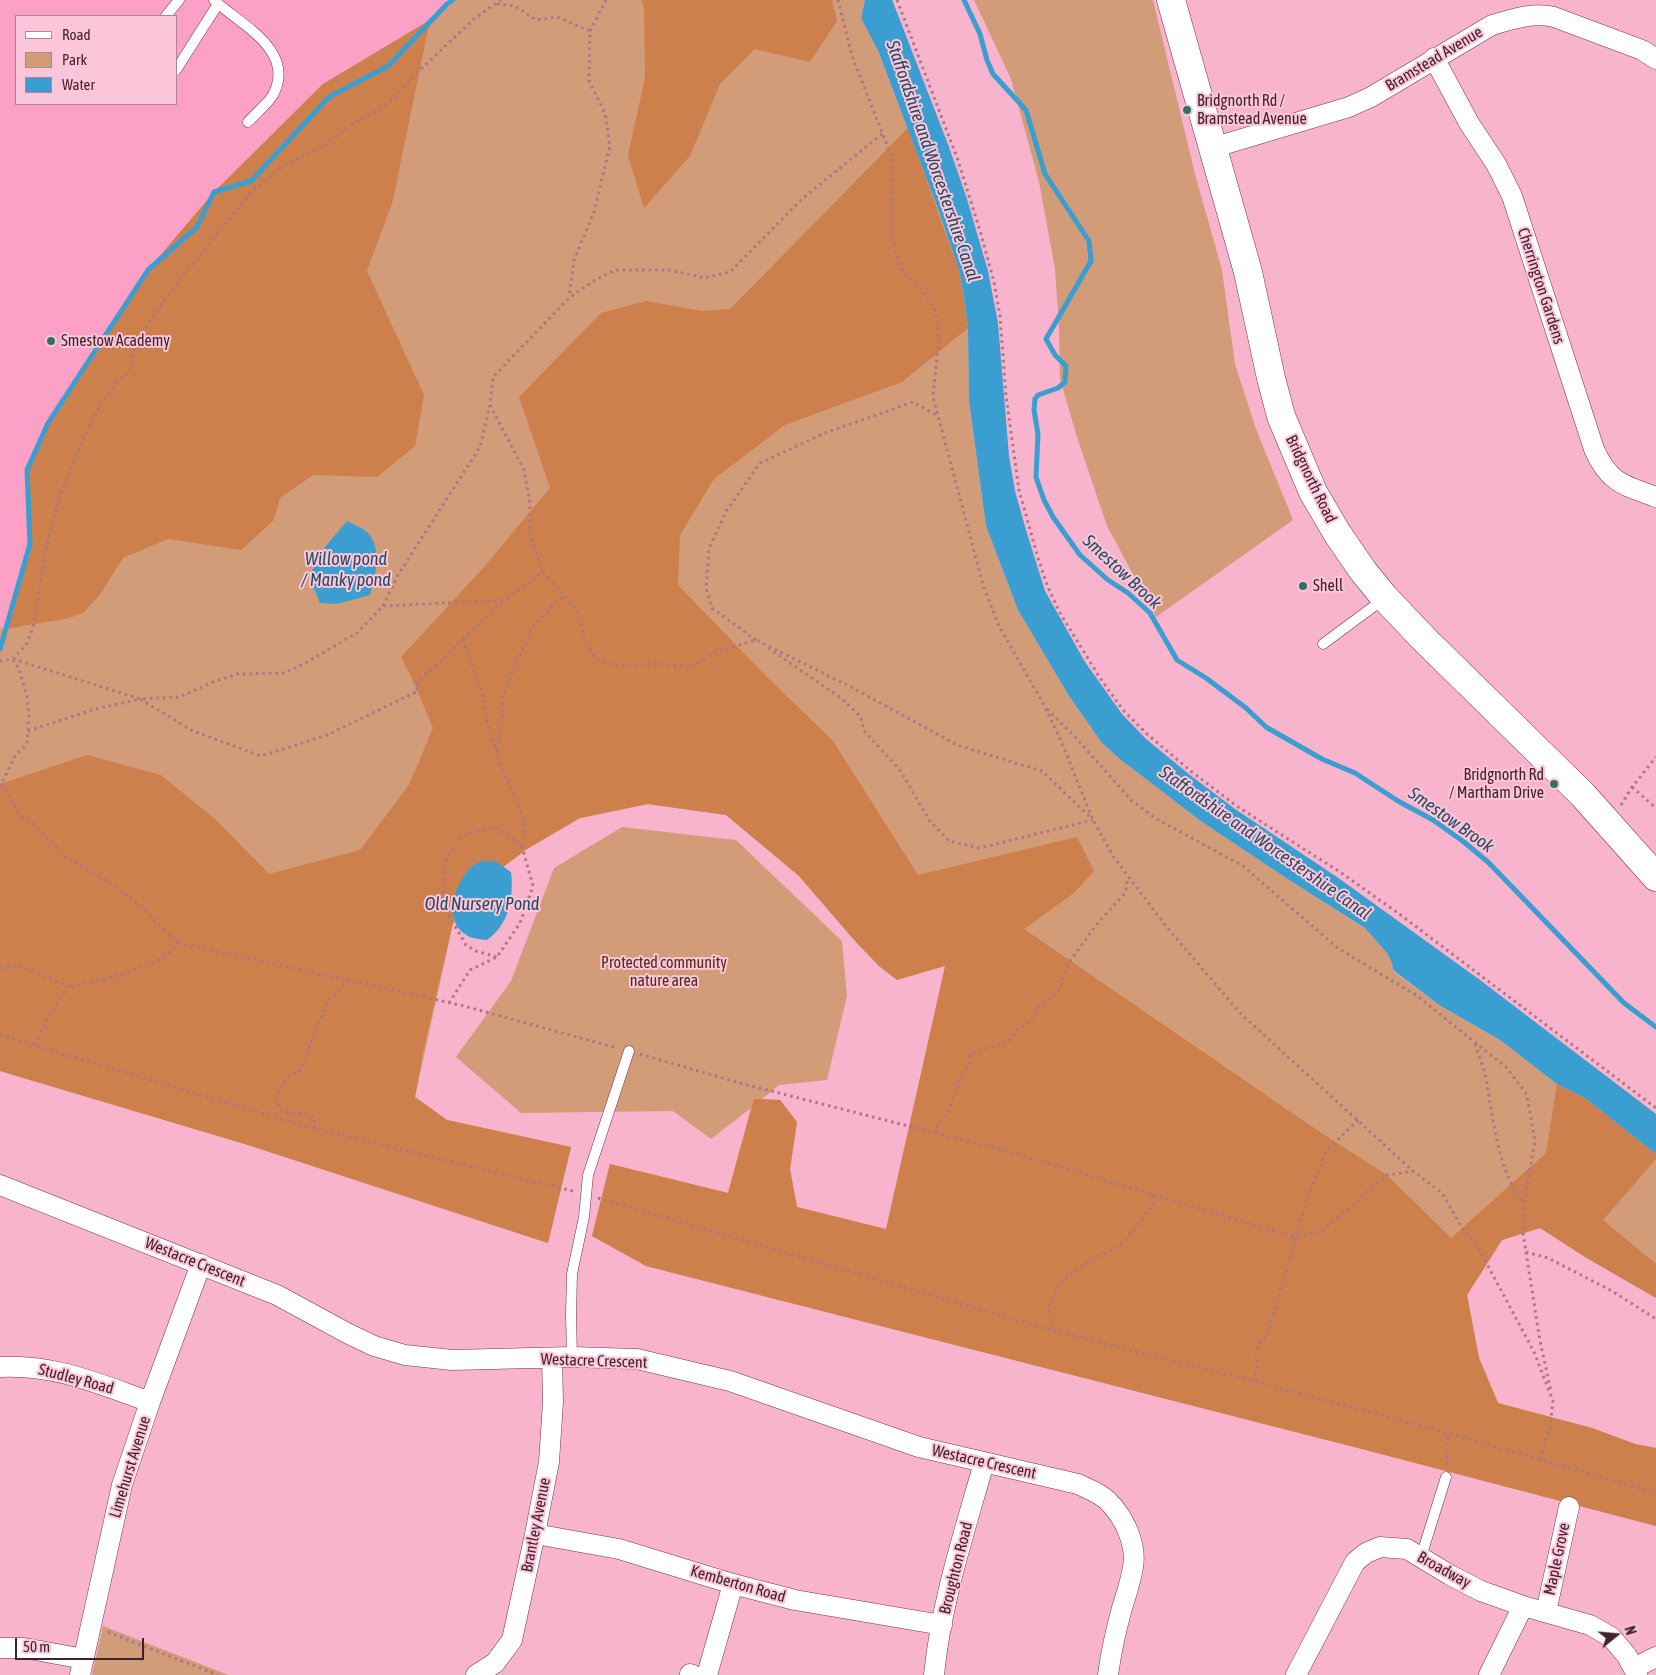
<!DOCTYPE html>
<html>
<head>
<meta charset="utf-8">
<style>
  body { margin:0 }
  #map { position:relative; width:1656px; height:1675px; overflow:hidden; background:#f8b3cd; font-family:"Asap Condensed",sans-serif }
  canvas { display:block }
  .legend { position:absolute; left:15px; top:15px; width:162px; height:90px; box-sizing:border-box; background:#fbc6d9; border:1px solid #b18495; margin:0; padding:6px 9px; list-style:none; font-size:15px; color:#42212e }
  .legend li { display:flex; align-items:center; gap:10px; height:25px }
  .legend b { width:25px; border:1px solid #b18495 }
  .north { position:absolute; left:1591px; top:1610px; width:50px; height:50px; -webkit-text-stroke:4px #fbc6d9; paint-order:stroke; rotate:73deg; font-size:14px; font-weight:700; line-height:20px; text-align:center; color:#42212e }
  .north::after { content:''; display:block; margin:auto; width:18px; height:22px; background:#42212e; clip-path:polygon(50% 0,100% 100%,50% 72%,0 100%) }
  .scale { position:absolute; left:15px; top:1638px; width:129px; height:22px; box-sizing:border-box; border:2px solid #42212e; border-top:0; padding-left:6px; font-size:15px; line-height:18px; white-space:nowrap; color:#42212e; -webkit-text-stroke:4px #fbc6d9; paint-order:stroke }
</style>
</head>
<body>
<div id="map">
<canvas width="1656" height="1675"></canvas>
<ul class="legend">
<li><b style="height:6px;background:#fff"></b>Road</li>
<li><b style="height:14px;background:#d29c78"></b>Park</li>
<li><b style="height:14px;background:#3a9ed0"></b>Water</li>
</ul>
<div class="north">N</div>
<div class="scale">50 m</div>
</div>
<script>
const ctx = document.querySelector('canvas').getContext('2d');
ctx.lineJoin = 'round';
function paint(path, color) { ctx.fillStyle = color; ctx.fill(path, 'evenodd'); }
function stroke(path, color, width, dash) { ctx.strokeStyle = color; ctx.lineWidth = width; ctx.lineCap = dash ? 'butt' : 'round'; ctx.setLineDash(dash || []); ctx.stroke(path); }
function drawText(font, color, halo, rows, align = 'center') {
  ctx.font = font + ' "Asap Condensed",sans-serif'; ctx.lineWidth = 4; ctx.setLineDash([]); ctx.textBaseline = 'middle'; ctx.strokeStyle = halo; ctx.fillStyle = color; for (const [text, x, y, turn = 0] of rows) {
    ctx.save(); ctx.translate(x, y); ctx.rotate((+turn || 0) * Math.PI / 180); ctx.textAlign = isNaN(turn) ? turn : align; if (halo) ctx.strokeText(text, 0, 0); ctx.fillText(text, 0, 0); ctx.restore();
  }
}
const built = new Path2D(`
  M 0,0 L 457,0 L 430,20 L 148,270 L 48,422 L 27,470 L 30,544 L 5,629 L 0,627 ZM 16,16 L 176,16 L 176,104 L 16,104 Z`);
const green = new Path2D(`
  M 457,0 L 865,0 L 861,18 L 879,53 L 935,201 L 968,328 L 969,401 L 986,526 L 1018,610 L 1069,696 L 1102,743 L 1121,760 L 1202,822 L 1286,878 L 1365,928 L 1387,953 L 1392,963 L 1393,971 L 1439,1005 L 1500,1040 L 1557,1084 L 1585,1098 L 1656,1154 L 1656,1298 L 1585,1257 L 1540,1228 L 1502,1240 L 1467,1295 L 1479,1358 L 1498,1403 L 1592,1428 L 1635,1444 L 1656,1448 L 1656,1526 L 1358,1448 L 646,1266 L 592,1236 L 610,1164 L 728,1193 L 751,1108 L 711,1139 L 673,1111 L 521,1113 L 456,1057 L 511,981 L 554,868 L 622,827 L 736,840 L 842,941 L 847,996 L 827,1080 L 779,1085 L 762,1099 L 780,1100 L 797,1122 L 790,1169 L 797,1207 L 886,1230 L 1024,929 L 897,980 L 879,966 L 855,941 L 799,876 L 726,815 L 648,804 L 580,818 L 527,849 L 458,901 L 415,1097 L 447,1120 L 571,1147 L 548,1243 L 248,1145 L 0,1071 L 0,627 L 5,629 L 30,544 L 27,470 L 48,423 L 148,270 L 214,192 L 323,84 L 430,20 Z
  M 974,0 L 1153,0 L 1195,174 L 1222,270 L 1235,364 L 1256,429 L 1293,520 L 1156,617 L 1107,526 L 1077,437 L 1060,379 L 1059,328 L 1055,269 L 1039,182 L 1011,79 Z
  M 103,1626 L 226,1674 L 228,1675 L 92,1675 Z`);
const forest = new Path2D(`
  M 641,0 L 832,0 L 837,21 L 810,62 L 755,49 L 720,84 L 690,156 L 644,208 L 628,156 L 645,77 L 644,8 Z
  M 430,20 L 393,200 L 367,271 L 424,395 L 415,446 L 377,477 L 313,475 L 280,498 L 274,520 L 241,550 L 168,539 L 123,558 L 99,596 L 84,612 L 70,618 L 5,629 L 30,544 L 27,470 L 55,412 L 148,270 L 214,192 L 323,84 Z
  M 908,128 L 959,270 L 964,297 L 968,328 L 902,382 L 785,425 L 714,479 L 680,535 L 678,585 L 764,674 L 833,741 L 918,875 L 1077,837 L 1094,871 L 1074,893 L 1024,929 L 1317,1130 L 1387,1175 L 1451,1238 L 1546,1153 L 1557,1084 L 1585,1098 L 1656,1154 L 1656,1159 L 1603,1220 L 1656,1264 L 1656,1298 L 1585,1257 L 1540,1228 L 1502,1240 L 1467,1295 L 1479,1358 L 1498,1403 L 1592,1428 L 1635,1444 L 1656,1448 L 1656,1526 L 1358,1448 L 646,1266 L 592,1236 L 610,1164 L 728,1193 L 754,1099 L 780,1100 L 797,1122 L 790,1169 L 797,1207 L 886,1229 L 945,966 L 897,980 L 879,966 L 855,941 L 799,876 L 726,815 L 648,804 L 580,818 L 527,849 L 458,901 L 424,1048 L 415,1097 L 447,1120 L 571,1147 L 548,1243 L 248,1145 L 0,1071 L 0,784 L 87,755 L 161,775 L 215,819 L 269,874 L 360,850 L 409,785 L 433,728 L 415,685 L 401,657 L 484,567 L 550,488 L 519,397 L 601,313 L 646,301 L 702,311 L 730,309 Z`);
const water = new Path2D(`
  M 865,0 L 892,0 L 893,2 L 949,147 L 967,199 L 988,271 L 998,323 L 1009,456 L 1015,491 L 1026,530 L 1045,591 L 1085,662 L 1122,714 L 1146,739 L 1190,775 L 1235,809 L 1337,877 L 1480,980 L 1656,1114 L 1656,1154 L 1585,1098 L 1557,1084 L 1500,1040 L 1439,1005 L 1393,970 L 1392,963 L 1387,953 L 1365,928 L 1286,878 L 1202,822 L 1121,760 L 1102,743 L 1069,696 L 1018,610 L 986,526 L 969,401 L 968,328 L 964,297 L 959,270 L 935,201 L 879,53 L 861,18 Z
  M 347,521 C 353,524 363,528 368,533 C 383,550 375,576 370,595 L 337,604 L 320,603 L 309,576 L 325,547 Z
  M 483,861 L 495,861 L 511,872 C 514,897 509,925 487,940 C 481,939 473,939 468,936 C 441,922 455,882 472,866 C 475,864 480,862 483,861 Z`);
const stream = new Path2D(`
  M 964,0 L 980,34 L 987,60 L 993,74 L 1026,110 L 1045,174 L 1089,241 L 1091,261 L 1046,339 L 1055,355 L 1066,366 L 1065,382 L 1058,388 L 1038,395 L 1035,399 L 1034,410 L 1038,434 L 1036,477 L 1044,500 L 1053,517 L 1080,555 L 1108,580 L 1128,593 L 1150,613 L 1177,660 L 1206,678 L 1246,708 L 1266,727 L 1322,759 L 1355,773 L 1398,801 L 1433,820 L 1464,842 L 1489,863 L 1624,1003 L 1656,1027
  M 0,649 L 30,544 L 27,470 L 48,423 L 148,270 L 197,227 L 214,192 L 251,181 L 329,97 L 388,66 L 447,4 L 453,0`);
const path = new Path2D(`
  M 838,0 L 852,56 L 893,160 L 891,226 L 894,245 L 902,270 L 921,289 L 935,309 L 939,336 L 933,397 L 984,588 L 999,626 L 1044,705 L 1062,743 L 1093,820 L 1113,856 L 1165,925 L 1240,1013 L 1413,1171 L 1442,1193 L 1461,1226 L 1479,1249 L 1534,1352 L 1553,1401 L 1550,1426 L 1540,1460
  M 897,0 L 958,160 L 981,234 L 994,282 L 1000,316 L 1006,396 L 1019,490 L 1038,558 L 1047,585 L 1060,613 L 1100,678 L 1123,710 L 1147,734 L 1192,772 L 1238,807 L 1340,872 L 1398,913 L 1656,1108
  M 497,4 L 515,6 L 536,20 L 557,17 L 590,31 L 589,81 L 605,113 L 610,146 L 594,212 L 574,260 L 569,297
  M 590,31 L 606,0
  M 490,405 L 524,470 L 530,503 L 530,535 L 543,572
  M 383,606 L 398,575 L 480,447 L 490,405 L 493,377 L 569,298 L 595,280 L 616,270 L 669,270 L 705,278 L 730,272 L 802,199 L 882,134
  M 463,639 L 484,699 L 487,722 L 504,773 L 524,819 L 522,847
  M 756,640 L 712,608 L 706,588 L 709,548 L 727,510 L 760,463 L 825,433 L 913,402 L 938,416
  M 768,648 L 841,698 L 860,716 L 865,732 L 900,770 L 929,820 L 949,841 L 980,848 L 1093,820
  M 13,659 L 140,699 L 179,697 L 213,682 L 237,674 L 285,673 L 307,662 L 357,633 L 383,606 L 504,600 L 543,572 L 576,609 L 585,640 L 595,658 L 614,665 L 665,664 L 692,668 L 714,652 L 756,640 L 853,688 L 957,745 L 1042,771 L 1091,818
  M 0,661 L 13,659 L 26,645 L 33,628 L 46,549 L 59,498 L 79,449 L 101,403 L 115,384 L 130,371 L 135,348 L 152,318 L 186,272 L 252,191 L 286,164 L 328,143 L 354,123 L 389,103 L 419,71 L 475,18 L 501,0
  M 1047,709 L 1077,739 L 1131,800 L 1155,818 L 1243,866 L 1339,949 L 1416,995 L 1507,1068 L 1527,1095 L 1535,1141 L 1525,1197 L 1523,1233 L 1540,1341 L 1551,1391
  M 28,731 L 92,710 L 140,699 L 193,731 L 261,756 L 327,735 L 418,691 L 415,685 L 504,600
  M 497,750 L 502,717 L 502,698 L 515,666 L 534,626 L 554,604 L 565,596
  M 2,783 L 20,816 L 34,824 L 66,857 L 101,877 L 140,905 L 178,943 L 168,955 L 148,965 L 121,975 L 68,987
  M 0,787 L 15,756 L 27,744 L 29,714 L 27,697 L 19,669 L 13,660
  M 1632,787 L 1656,808
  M 1621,805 L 1632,787 L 1656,757
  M 178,943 L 348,980
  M 0,968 L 21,966 L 68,987 L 47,1018 L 36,1045
  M 449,1003 L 470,970 L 497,957 L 520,923 L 533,886 L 522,847 L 511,836 L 500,832 L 495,827 L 470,833 L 459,838 L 445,861 L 443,905 L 466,945 L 476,951 L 497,957
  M 0,1035 L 304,1126 L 573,1191
  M 1475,1044 C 1479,1057 1485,1070 1487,1084 C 1493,1119 1499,1176 1524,1203
  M 640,1054 L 736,1082 L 1010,1152 L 1295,1237 L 1321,1232 L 1387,1175 L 1413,1171
  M 314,1129 L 315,1118 L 304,1113 L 292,1114 L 279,1109 L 276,1096 L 287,1077 L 299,1072 L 328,1001 L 349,980 L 464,1006 L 617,1048
  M 936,1134 L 937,1125 L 948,1111 L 960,1079 L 968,1066 L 970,1054 L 1010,1041 L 1016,1030 L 1031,1022 L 1038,1007 L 1058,991 L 1070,961 L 1096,925 L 1125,893 L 1128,877
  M 598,1198 L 1054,1331 L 1253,1381 L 1448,1433 L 1656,1493
  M 1526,1252 L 1548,1258 L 1612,1291 L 1656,1319
  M 1054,1331 L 1048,1306 L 1062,1281 L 1091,1260 L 1119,1246 L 1136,1228 L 1153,1204 L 1152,1195
  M 1253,1381 L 1258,1362 L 1256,1355 L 1259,1343 L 1266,1337 L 1269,1329 L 1308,1196 L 1328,1149 L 1358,1120
  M 1447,1465 L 1448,1433
  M 108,1632 L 218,1675`);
const lane = new Path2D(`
  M 214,0 C 239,24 295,49 274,93 C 270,102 255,114 248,122
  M 166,16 L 179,0
  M 176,70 L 218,4
  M 1323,644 L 1385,598
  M 572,1357 L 571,1314 L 572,1274 L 584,1217 L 588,1175 L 629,1051
  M 1421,1557 L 1446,1477`);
const street = new Path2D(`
  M 1434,58 L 1469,123 L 1496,164 L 1512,196 L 1594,449 C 1609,483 1623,485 1656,497
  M 1212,148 L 1349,107 L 1371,97 L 1492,25 C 1513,19 1532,12 1554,17 L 1642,50 L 1656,59
  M 0,1185 L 277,1295 L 347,1333 L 374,1346 L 405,1355 L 452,1360 L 572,1357 L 637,1359 L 730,1381 L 919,1447 L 1078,1484 C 1088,1489 1100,1493 1108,1501 C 1124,1517 1137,1544 1133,1567 C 1131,1581 1126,1595 1122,1608 C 1116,1630 1111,1652 1108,1675
  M 0,1367 C 55,1364 99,1384 150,1402
  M 535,1534 L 619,1549 L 733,1584 L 795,1600 L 942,1625
  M 1546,1612 L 1569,1507
  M 0,1648 L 24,1648 L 84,1659
  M 1634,1668 L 1656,1657
  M 690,1674 L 693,1675
  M 80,1675 L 122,1485 L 150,1402 L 201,1264
  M 476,1675 L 495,1663 L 512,1640 L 535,1534 L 549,1462 L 553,1402 L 552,1358
  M 707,1675 L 733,1584
  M 934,1675 C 941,1603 964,1533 984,1463
  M 1296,1675 L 1355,1562 L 1366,1553 L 1380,1547 L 1407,1549 L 1450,1575 L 1481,1591 L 1523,1606 L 1590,1625 L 1611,1637 L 1627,1656 L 1637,1675
  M 1489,1675 L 1523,1606`);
const highway = new Path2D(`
  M 1171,0 L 1248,272 L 1271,378 L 1281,416 L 1313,492 L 1337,533 L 1363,571 L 1385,598 L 1425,640 L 1583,795 L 1656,877`);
const markers = [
  [1187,110,5,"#307161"],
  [51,341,5,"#307161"],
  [1303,586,5,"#307161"],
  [1554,784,5,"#307161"]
];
const streetNames = [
  ["Bramstead Avenue",1434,59,-31],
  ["Cherrington Gardens",1541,286,72],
  ["Bridgnorth Road",1311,479,64],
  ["Westacre Crescent",195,1262,22],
  ["Westacre Crescent",594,1361,2],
  ["Studley Road",76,1379,15],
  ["Westacre Crescent",984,1462,13],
  ["Limehurst Avenue",130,1467,-73],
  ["Brantley Avenue",536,1525,-79],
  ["Maple Grove",1557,1559,-78],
  ["Broughton Road",956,1568,-76],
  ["Broadway",1444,1570,29],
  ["Kemberton Road",738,1584,16]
];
const poiNames = [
  ["Bridgnorth Rd /",1197,101],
  ["Bramstead Avenue",1197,119],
  ["Smestow Academy",61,341],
  ["Shell",1313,586],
  ["Bridgnorth Rd",1544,775,"right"],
  ["/ Martham Drive",1544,793,"right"]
];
const parkNames = [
  ["Protected community",664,963],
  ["nature area",664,981]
];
const waterNames = [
  ["Staffordshire and Worcestershire Canal",933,161,71],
  ["Willow pond",346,559],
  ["/ Manky pond",346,580],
  ["Smestow Brook",1122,572,43],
  ["Smestow Brook",1451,820,35],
  ["Staffordshire and Worcestershire Canal",1265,843,35],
  ["Old Nursery Pond",482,904]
];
paint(built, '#fda0c5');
paint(green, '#d29c78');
paint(forest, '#cd804b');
paint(water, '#3a9ed0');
stroke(stream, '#3a9ed0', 5);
stroke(lane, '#793051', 11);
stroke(street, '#793051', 21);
stroke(highway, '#793051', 29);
stroke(path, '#ab758a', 3, [2.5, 4]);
stroke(lane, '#fff', 10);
stroke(street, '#fff', 20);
stroke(highway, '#fff', 28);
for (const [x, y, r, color] of markers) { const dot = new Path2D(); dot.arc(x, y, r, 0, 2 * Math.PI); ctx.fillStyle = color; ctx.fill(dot); stroke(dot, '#fbc6d9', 2); }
drawText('16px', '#42212e', '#fbc6d9', streetNames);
drawText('16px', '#42212e', '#fbc6d9', poiNames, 'left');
drawText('16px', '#4c2c15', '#fbc6d9', parkNames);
drawText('italic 18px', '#234b61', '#fbc6d9', waterNames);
</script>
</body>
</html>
